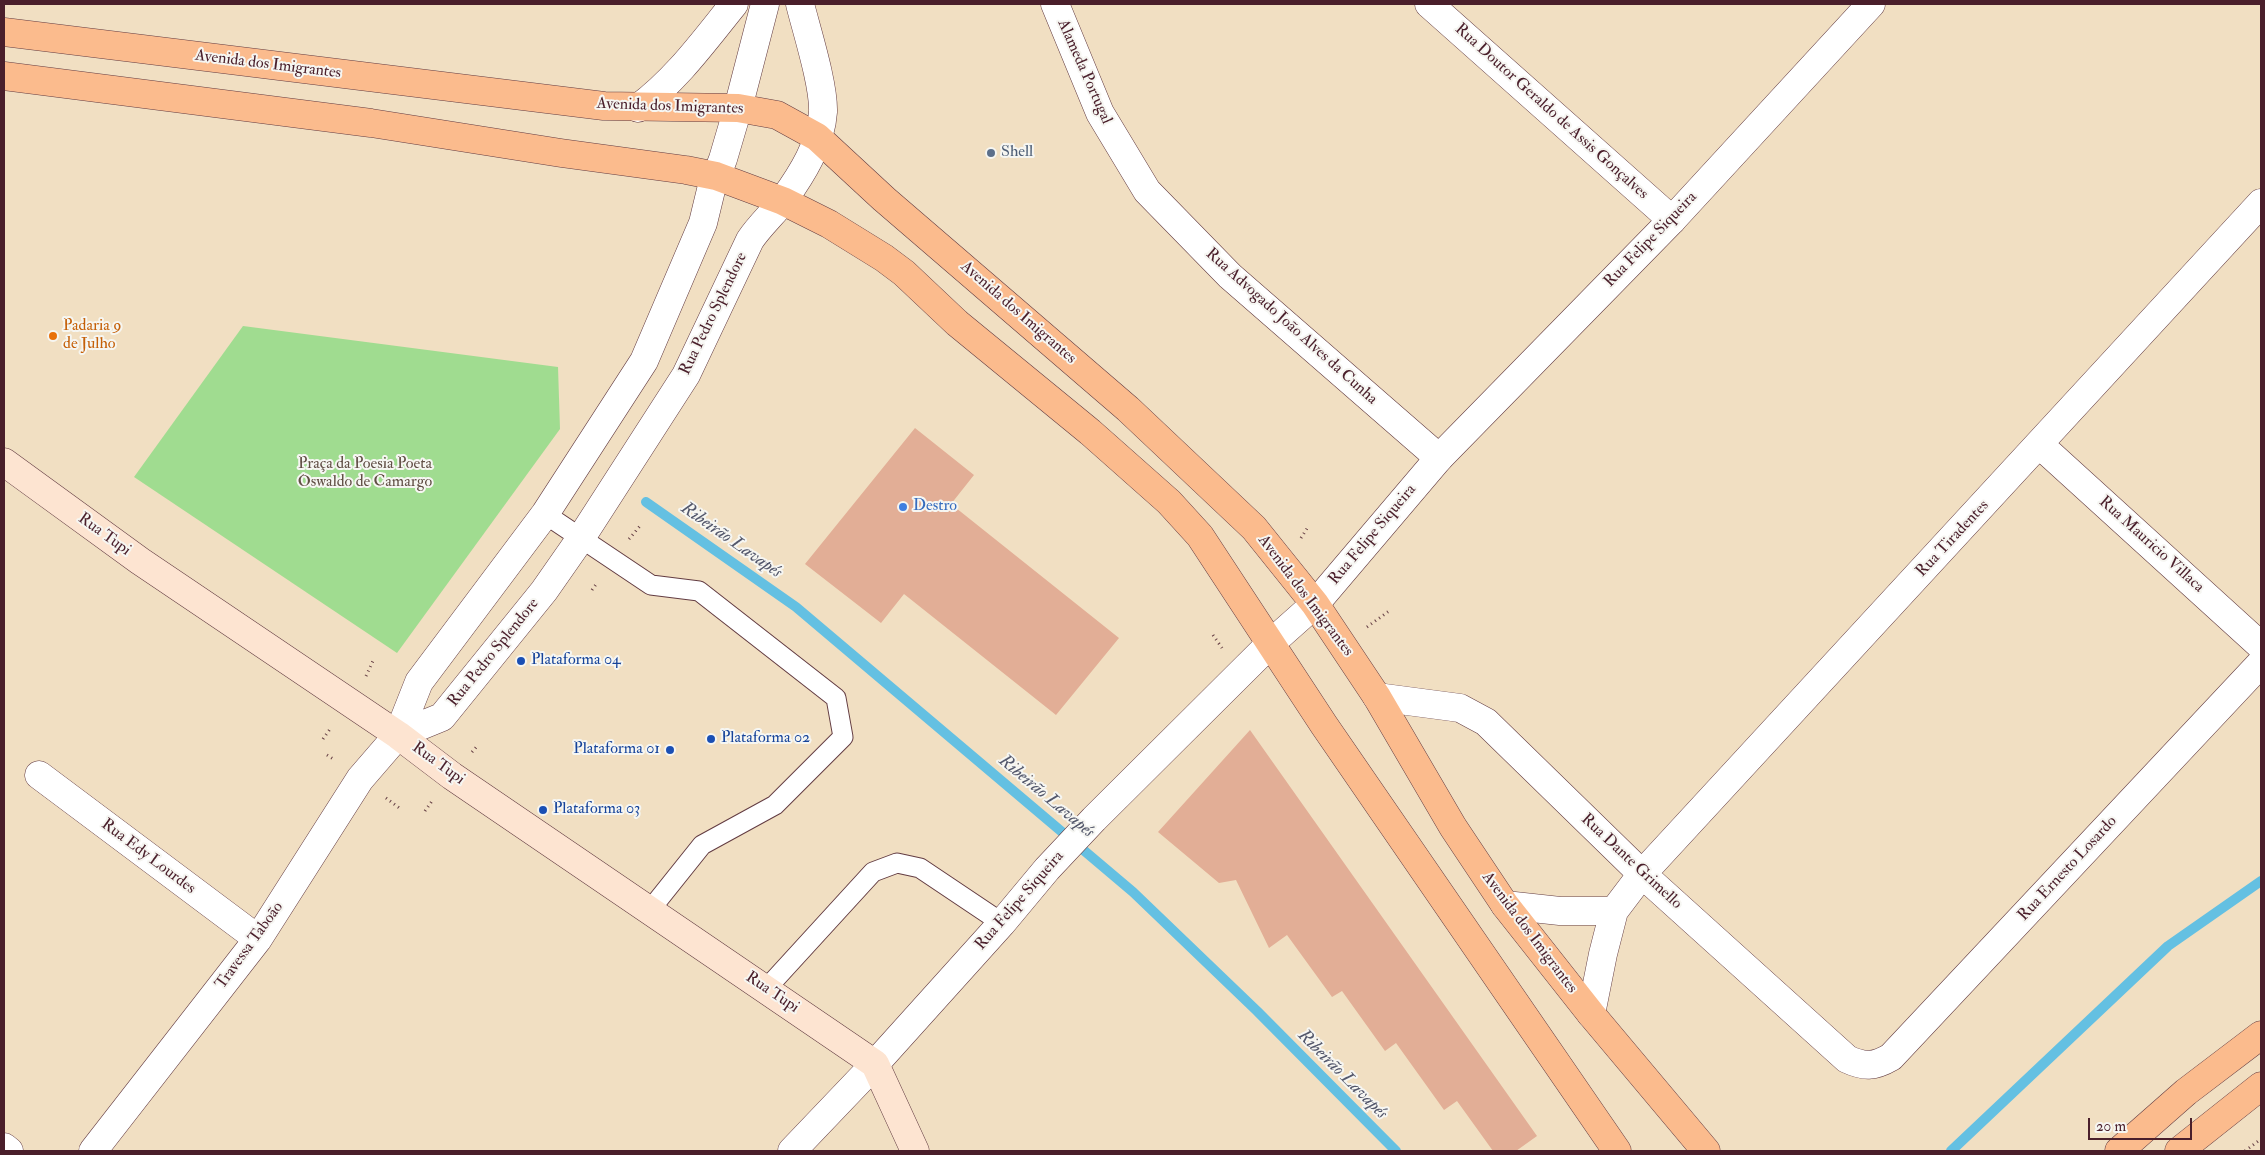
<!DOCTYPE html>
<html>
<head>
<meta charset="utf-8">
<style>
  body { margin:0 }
  #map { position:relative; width:2265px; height:1155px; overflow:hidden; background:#f1dfc2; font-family:"IM FELL Double Pica",serif }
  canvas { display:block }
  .frame { position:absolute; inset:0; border:5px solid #4a1f2b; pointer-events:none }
  .scale { position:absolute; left:2088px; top:1118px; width:104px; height:22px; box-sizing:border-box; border:2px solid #4a1f2b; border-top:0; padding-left:6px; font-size:15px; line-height:18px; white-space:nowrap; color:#4a1f2b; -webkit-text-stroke:4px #f6f6f2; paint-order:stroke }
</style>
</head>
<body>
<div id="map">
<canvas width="2265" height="1155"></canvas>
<div class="frame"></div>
<div class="scale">20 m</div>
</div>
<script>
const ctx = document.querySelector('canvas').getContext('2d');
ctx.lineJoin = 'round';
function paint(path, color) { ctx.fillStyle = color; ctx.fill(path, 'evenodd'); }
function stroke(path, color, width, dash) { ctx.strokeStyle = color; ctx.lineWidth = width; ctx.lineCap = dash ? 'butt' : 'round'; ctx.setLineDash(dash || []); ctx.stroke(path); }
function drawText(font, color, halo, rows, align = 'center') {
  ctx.font = font + ' "IM FELL Double Pica",serif'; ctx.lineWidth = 4; ctx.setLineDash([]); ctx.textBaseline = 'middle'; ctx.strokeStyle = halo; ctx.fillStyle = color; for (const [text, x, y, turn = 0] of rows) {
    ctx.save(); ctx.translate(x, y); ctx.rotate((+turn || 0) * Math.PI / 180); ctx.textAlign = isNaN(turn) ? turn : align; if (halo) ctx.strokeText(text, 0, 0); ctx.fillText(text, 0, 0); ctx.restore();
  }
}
const green = new Path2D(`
  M 243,326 L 558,367 L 560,429 L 397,653 L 134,477 Z`);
const stream = new Path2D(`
  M 646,502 L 796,607 L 1133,892 L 1257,1011 L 1396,1151
  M 1951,1151 L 2168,946 L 2261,881`);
const building = new Path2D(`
  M 915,428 L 974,475 L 951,504 L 1119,638 L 1056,715 L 904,594 L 881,623 L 805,564 Z
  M 1250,730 L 1537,1136 L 1516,1151 L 1493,1151 L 1457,1101 L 1444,1110 L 1396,1043 L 1385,1051 L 1342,991 L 1332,997 L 1287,935 L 1269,948 L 1236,880 L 1219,883 L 1158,832 Z`);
const path = new Path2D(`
  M 1301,538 L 1308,527
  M 629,539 L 640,526
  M 592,590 L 597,583
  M 1367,627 L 1389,611
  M 1213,635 L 1222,648
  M 366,676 L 373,661
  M 323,739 L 330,729
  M 472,752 L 478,745
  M 327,755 L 335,760
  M 386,798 L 402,810
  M 425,811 L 432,801
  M 2245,1151 L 2261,1139`);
const service = new Path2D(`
  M 545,514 L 651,585 L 699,591 L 836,698 L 843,737 L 775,805 L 702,845 L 650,910
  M 766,989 L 873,872 L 897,863 L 920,868 L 1002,923`);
const minor = new Path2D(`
  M 1055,4 L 1100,113 L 1147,191 L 1230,276 L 1439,458
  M 1429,4 L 1672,220
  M 2040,445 L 2261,646
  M 1377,697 L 1460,708 L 1486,722 L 1642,874 L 1847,1059 C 1864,1067 1874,1067 1891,1057 L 2261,663
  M 39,775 L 258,939
  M 1505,905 L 1560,911 L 1614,911
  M 1591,1014 L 1603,954 L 1614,911 L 1642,874 L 2261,203
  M 93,1151 L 258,939 L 360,779 L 398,735`);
const tertiary = new Path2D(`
  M 638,108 C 677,79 704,41 734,4
  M 398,735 L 442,717 L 544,591 L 581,538 L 686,375 L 750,240 C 760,225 774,213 784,199 C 802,174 821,144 823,112 C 824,85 807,32 800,4
  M 398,735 L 419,682 L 545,514 L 644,361 L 703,223 L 711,190 L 723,159 L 738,108 L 765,4
  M 4,1147 L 9,1151
  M 792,1151 L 875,1064 L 1002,923 L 1047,869 L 1094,819 L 1270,644 L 1315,604 L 1439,458 L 1672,220 L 1871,4`);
const secondary = new Path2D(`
  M 4,462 L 140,561 L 398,735 L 452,776 L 875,1064 L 915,1151`);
const primary = new Path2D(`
  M 4,32 L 604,106 L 738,108 L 777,115 L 817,137 L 884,199 L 1128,409 L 1254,528 L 1315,604 L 1377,697 L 1453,827 L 1505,905 L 1591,1014 L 1706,1151
  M 4,76 L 371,123 L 561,153 L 686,170 L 716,176 L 783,201 L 829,224 L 884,258 L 904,273 L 957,323 L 1090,432 L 1169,502 L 1200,536 L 1324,725 L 1617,1151
  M 2119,1151 L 2186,1092 L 2261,1035
  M 2179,1151 L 2261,1086`);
const markers = [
  [991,153,5,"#5c6f8a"],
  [53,336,5,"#e8710a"],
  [903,507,5,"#3f7fe0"],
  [521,661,5,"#1a4fb4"],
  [711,739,5,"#1a4fb4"],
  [670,750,5,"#1a4fb4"],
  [543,810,5,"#1a4fb4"]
];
const streetNames = [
  ["Avenida dos Imigrantes",268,65,7],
  ["Alameda Portugal",1084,72,66],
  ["Avenida dos Imigrantes",670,107,2],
  ["Rua Doutor Geraldo de Assis Gonçalves",1551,112,42],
  ["Rua Felipe Siqueira",1651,240,-46],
  ["Avenida dos Imigrantes",1018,313,41],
  ["Rua Pedro Splendore",714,314,-64],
  ["Rua Advogado João Alves da Cunha",1291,327,42],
  ["Rua Tupi",104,535,36],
  ["Rua Felipe Siqueira",1373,535,-50],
  ["Rua Tiradentes",1953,539,-47],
  ["Rua Mauricio Villaca",2151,545,42],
  ["Avenida dos Imigrantes",1305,596,53],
  ["Rua Pedro Splendore",494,653,-51],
  ["Rua Tupi",438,764,36],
  ["Rua Edy Lourdes",148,857,37],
  ["Rua Dante Grimello",1631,862,43],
  ["Rua Ernesto Losardo",2068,869,-47],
  ["Rua Felipe Siqueira",1020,901,-49],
  ["Avenida dos Imigrantes",1529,933,53],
  ["Travessa Taboão",250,946,-54],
  ["Rua Tupi",772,993,34]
];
const serviceNames = [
  ["Shell",1001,153]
];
const foodNames = [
  ["Padaria 9",63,327],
  ["de Julho",63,345]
];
const parkNames = [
  ["Praça da Poesia Poeta",365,465],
  ["Oswaldo de Camargo",365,483]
];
const shopNames = [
  ["Destro",913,507]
];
const transitNames = [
  ["Plataforma 04",531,661],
  ["Plataforma 02",721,739],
  ["Plataforma 01",660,750,"right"],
  ["Plataforma 03",553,810]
];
const waterNames = [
  ["Ribeirão Lavapés",731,541,35],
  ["Ribeirão Lavapés",1046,797,40],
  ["Ribeirão Lavapés",1342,1075,45]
];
paint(green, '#a0dc90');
stroke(stream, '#64c0e2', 10);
paint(building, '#e2ae96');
stroke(service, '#633c42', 21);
stroke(minor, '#633c42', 29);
stroke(tertiary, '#633c42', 29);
stroke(secondary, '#633c42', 29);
stroke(primary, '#633c42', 29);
stroke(path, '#633c42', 3, [1, 4]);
stroke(service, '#fff', 19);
stroke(minor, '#fff', 28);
stroke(tertiary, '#fff', 28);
stroke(secondary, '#fde4d1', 28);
stroke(primary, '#fbbb8d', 28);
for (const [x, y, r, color] of markers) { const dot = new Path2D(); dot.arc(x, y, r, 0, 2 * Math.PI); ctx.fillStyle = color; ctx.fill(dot); stroke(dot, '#f6f6f2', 2); }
drawText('16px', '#4a1f2b', '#f6f6f2', streetNames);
drawText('16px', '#4e5e75', '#f6f6f2', serviceNames, 'left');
drawText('16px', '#c56008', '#f6f6f2', foodNames, 'left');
drawText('16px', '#604e44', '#f6f6f2', parkNames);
drawText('16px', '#366cbe', '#f6f6f2', shopNames, 'left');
drawText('16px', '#164399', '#f6f6f2', transitNames, 'left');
drawText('italic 18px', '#53576b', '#f6f6f2', waterNames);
</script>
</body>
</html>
